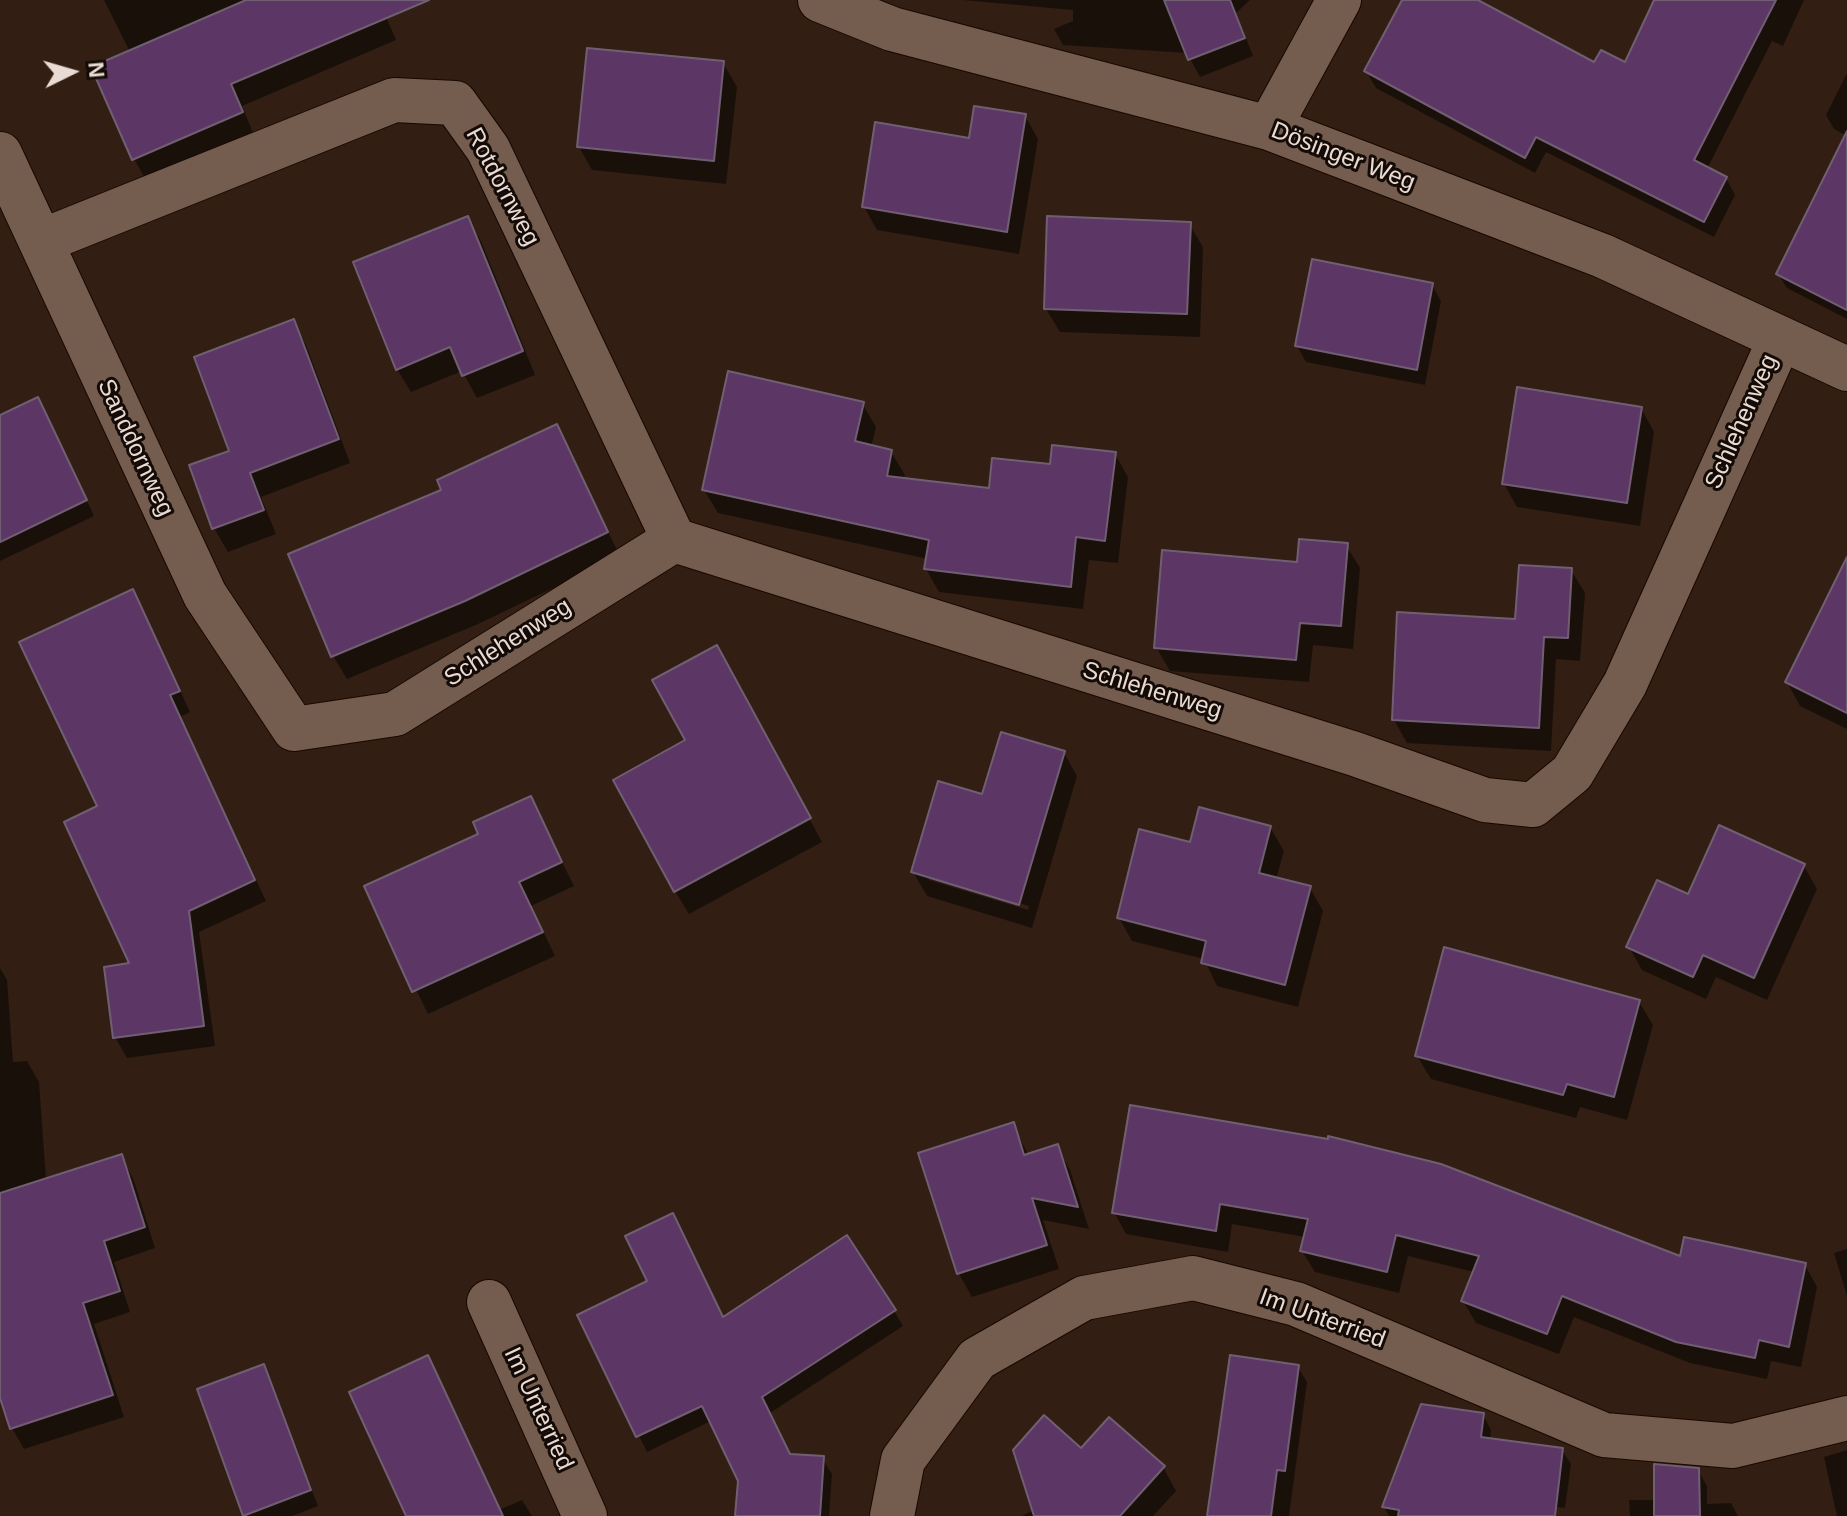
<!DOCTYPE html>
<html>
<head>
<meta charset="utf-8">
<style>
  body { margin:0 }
  #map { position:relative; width:1847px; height:1516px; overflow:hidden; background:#321e13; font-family:Arial,sans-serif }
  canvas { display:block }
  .north { position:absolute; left:32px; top:32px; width:80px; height:80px; -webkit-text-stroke:6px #140b06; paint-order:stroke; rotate:85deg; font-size:22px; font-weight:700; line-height:32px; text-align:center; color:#e9dbd3 }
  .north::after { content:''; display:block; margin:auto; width:28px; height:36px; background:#e9dbd3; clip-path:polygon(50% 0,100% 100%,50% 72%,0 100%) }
</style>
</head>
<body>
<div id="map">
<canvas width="1847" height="1516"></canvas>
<div class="north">N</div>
</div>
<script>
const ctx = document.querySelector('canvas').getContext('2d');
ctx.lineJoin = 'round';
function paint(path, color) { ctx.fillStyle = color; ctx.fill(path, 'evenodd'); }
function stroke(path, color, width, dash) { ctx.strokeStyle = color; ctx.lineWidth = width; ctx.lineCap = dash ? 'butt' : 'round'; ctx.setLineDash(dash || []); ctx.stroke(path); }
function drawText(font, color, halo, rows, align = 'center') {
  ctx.font = font + ' Arial,sans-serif'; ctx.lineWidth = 6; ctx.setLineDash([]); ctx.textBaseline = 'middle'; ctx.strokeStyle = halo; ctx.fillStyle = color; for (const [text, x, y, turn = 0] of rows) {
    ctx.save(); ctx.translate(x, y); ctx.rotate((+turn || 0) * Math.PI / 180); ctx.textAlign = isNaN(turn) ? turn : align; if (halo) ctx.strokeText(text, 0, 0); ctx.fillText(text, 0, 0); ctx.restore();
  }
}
const shadow = new Path2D(`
  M 104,0 L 379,0 L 396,40 L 242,106 L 253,133 L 146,180 L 134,159 L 130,52 Z
  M 963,0 L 1250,0 L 1236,13 L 1253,56 L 1200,77 L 1187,53 L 1063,45 L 1054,29 L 1073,21 L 1073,10 Z
  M 1404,0 L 1478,0 L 1595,65 L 1626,65 L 1656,0 L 1804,0 L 1783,46 L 1772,41 L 1707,169 L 1726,178 L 1735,195 L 1714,237 L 1546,152 L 1535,173 L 1376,88 L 1366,71 Z
  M 723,63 L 737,87 L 726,184 L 592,170 L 579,147 Z
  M 1847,73 L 1847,319 L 1787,288 L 1778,274 L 1847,136 L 1834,129 L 1826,115 Z
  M 1025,116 L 1038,139 L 1019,254 L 877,230 L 864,207 L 970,140 Z
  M 467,218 L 481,241 L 535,375 L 477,398 L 462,371 L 411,392 L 397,369 Z
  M 1189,224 L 1203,247 L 1200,337 L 1060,332 L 1046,309 Z
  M 1432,285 L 1441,301 L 1425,385 L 1306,362 L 1297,346 Z
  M 293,322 L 306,345 L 350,463 L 261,497 L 276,534 L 228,552 L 214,528 L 192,467 L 232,452 Z
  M 862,403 L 876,427 L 871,447 L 891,452 L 905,475 L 903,480 L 990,491 L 1051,467 L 1115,454 L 1128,477 L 1118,563 L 1089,560 L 1083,609 L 939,592 L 926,569 L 928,559 L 718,513 L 704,490 Z
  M 1641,408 L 1654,432 L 1640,526 L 1517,507 L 1504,484 Z
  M 46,414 L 94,516 L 0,561 L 0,417 Z
  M 556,426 L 620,556 L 478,624 L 347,679 L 333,656 L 444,491 Z
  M 1346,545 L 1360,568 L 1353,649 L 1313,645 L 1309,682 L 1170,671 L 1156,647 L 1299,564 Z
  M 1571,570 L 1585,593 L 1580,661 L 1556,659 L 1551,751 L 1407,743 L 1394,720 L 1517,621 Z
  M 1847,573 L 1847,729 L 1800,706 L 1787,682 Z
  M 144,612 L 190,712 L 180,717 L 266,901 L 199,932 L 215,1046 L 127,1058 L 115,1037 L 132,965 L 100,807 Z
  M 729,671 L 822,842 L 689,914 L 675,891 L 688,741 Z
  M 1064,753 L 1077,776 L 1032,928 L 927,896 L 913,872 L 984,797 ZM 929,876 L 1029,906 L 1028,910 L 929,880 Z
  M 530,798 L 574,886 L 531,906 L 555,956 L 428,1014 L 366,887 L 480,835 Z
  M 1270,827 L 1284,851 L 1276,879 L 1310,888 L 1323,911 L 1298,1007 L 1217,986 L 1204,959 L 1132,941 L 1119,918 L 1191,844 Z
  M 1804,866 L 1817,889 L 1767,1000 L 1716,977 L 1706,999 L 1642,970 L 1629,947 L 1689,897 Z
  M 0,968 L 7,980 L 13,1062 L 27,1061 L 39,1082 L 46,1180 L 121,1157 L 133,1178 L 155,1248 L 114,1262 L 130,1312 L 94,1324 L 124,1417 L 24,1449 L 12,1428 L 0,1392 Z
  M 1639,1002 L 1653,1025 L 1627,1120 L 1580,1107 L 1576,1118 L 1431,1079 L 1417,1056 Z
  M 1132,1107 L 1682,1259 L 1805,1265 L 1817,1287 L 1801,1367 L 1771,1361 L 1767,1379 L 1690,1363 L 1574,1317 L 1559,1354 L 1476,1323 L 1463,1301 L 1474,1272 L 1408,1256 L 1399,1293 L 1315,1272 L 1302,1251 L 1305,1237 L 1232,1224 L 1228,1252 L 1126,1234 L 1114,1212 Z
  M 1013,1125 L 1029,1156 L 1057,1147 L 1070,1170 L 1089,1229 L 1043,1220 L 1059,1269 L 972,1297 L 959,1274 L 921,1154 Z
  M 1847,1249 L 1847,1296 L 1834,1253 Z
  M 894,1311 L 903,1326 L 770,1413 L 790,1456 L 822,1458 L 832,1474 L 829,1516 L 737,1516 L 740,1481 L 711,1421 L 647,1452 L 580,1316 L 724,1319 Z
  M 264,1366 L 318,1506 L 292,1516 L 245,1516 L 199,1390 Z
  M 1298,1367 L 1307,1382 L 1289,1516 L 1209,1516 Z
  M 1483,1415 L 1491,1430 L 1490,1440 L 1562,1450 L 1571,1464 L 1565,1508 L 1483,1496 L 1480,1516 L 1389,1516 L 1384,1507 Z
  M 1847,1450 L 1847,1516 L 1837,1516 L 1824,1457 Z
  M 1082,1451 L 1163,1467 L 1176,1491 L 1153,1516 L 1022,1516 L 1034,1510 Z
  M 1698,1470 L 1707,1486 L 1707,1504 L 1731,1503 L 1738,1516 L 1630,1516 L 1629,1500 L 1656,1500 Z
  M 522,1500 L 532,1516 L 464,1516 L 499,1510 Z`);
const building = new Path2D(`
  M 246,0 L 429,0 L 231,84 L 243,112 L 132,160 L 91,67 Z
  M 1164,0 L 1230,0 L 1245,38 L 1188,60 Z
  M 1402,0 L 1478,0 L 1594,62 L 1601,50 L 1625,62 L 1654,0 L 1776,0 L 1694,160 L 1727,177 L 1704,222 L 1536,137 L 1525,158 L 1364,71 Z
  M 587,48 L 724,61 L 714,161 L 577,147 Z
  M 974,106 L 1026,114 L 1007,232 L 862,207 L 875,122 L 969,138 Z
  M 1847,131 L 1847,310 L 1776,274 Z
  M 468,216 L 523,351 L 462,376 L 450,347 L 396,370 L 353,262 Z
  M 1047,216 L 1191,222 L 1187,314 L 1044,309 Z
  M 1312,259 L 1433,283 L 1417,370 L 1295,346 Z
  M 294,319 L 339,439 L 250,473 L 264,510 L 212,529 L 189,465 L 229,451 L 194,357 Z
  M 728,371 L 864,402 L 855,441 L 892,450 L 887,476 L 989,488 L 992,458 L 1050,464 L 1052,445 L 1116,452 L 1105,541 L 1076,537 L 1071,587 L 924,569 L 929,540 L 702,490 Z
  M 1517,387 L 1642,407 L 1627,503 L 1502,484 Z
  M 38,397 L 87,500 L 0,542 L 0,415 Z
  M 557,424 L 608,532 L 465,601 L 331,657 L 288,554 L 441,490 L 437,480 Z
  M 1299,539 L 1348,543 L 1341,626 L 1300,623 L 1296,660 L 1154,648 L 1162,550 L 1297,562 Z
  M 1847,557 L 1847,713 L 1785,682 Z
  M 1519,565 L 1572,568 L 1568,638 L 1544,637 L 1539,728 L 1392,720 L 1397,612 L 1515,619 Z
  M 133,589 L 180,691 L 170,695 L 255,880 L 189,911 L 204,1026 L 113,1038 L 104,967 L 129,963 L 64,822 L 97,806 L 19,642 Z
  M 717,645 L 811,818 L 674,892 L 613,780 L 685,740 L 652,680 Z
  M 1001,732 L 1065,751 L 1019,905 L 911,872 L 938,781 L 982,794 Z
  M 531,796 L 562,862 L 519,882 L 543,932 L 412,992 L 364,886 L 478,834 L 473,822 Z
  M 1199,807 L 1271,826 L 1259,873 L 1311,886 L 1285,985 L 1201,963 L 1206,941 L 1117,918 L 1139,829 L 1190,842 Z
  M 1719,825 L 1805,864 L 1754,978 L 1703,955 L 1693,977 L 1626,947 L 1657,880 L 1688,894 Z
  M 1444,947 L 1640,1000 L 1614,1097 L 1567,1084 L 1563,1095 L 1415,1056 Z
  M 1130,1105 L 1328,1139 L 1328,1136 L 1441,1164 L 1680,1256 L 1684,1237 L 1806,1263 L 1789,1347 L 1759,1340 L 1755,1358 L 1676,1342 L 1562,1296 L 1547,1334 L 1461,1301 L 1479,1256 L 1396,1235 L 1387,1272 L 1300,1251 L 1308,1219 L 1220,1204 L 1216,1231 L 1112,1213 Z
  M 1014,1122 L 1024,1155 L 1058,1144 L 1078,1207 L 1032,1198 L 1047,1245 L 957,1274 L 918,1153 Z
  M 122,1154 L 145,1227 L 104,1241 L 120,1291 L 83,1303 L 113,1395 L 10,1429 L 0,1398 L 0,1193 Z
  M 673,1213 L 723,1317 L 847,1235 L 896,1310 L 762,1397 L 790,1454 L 824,1456 L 820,1516 L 735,1516 L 738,1481 L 702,1406 L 636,1437 L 577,1315 L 647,1281 L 625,1236 Z
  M 428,1355 L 503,1516 L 406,1516 L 349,1392 Z
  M 1230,1355 L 1299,1365 L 1285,1471 L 1277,1470 L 1271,1516 L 1207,1516 Z
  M 264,1364 L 311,1490 L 243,1516 L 197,1389 Z
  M 1421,1404 L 1484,1413 L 1481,1437 L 1563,1448 L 1555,1516 L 1398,1516 L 1399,1510 L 1382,1507 Z
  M 1044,1415 L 1081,1448 L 1109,1417 L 1165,1466 L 1120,1516 L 1034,1516 L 1013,1450 Z
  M 1654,1464 L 1699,1468 L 1700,1516 L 1654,1516 Z`);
const minor = new Path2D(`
  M 820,0 L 892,29 L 1269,128 L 1603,256 L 1847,369
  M 1269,128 L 1339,0
  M 0,154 L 205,595 L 294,729 L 395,714 L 674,540 L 1355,754 L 1485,800 L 1533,805 L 1572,773 L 1625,684 L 1780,339
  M 42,241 L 394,100 L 455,103 L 488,149 L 674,540
  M 489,1302 L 585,1516
  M 892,1516 L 903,1460 L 977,1359 L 1084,1298 L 1193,1278 L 1296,1304 L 1604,1435 L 1733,1446 L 1847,1418`);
const streetNames = [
  ["Dösinger Weg",1343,157,21],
  ["Rotdornweg",502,187,62],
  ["Schlehenweg",1742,422,-66],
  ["Sanddornweg",135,448,65],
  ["Schlehenweg",508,643,-32],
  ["Schlehenweg",1152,691,17],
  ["Im Unterried",1322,1319,20],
  ["Im Unterried",538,1409,65]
];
paint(shadow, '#0007');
paint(building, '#5c3664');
stroke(building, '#705f73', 2);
stroke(minor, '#190801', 46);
stroke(minor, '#745c4f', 44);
drawText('24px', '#e9dbd3', '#140b06', streetNames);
</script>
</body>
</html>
